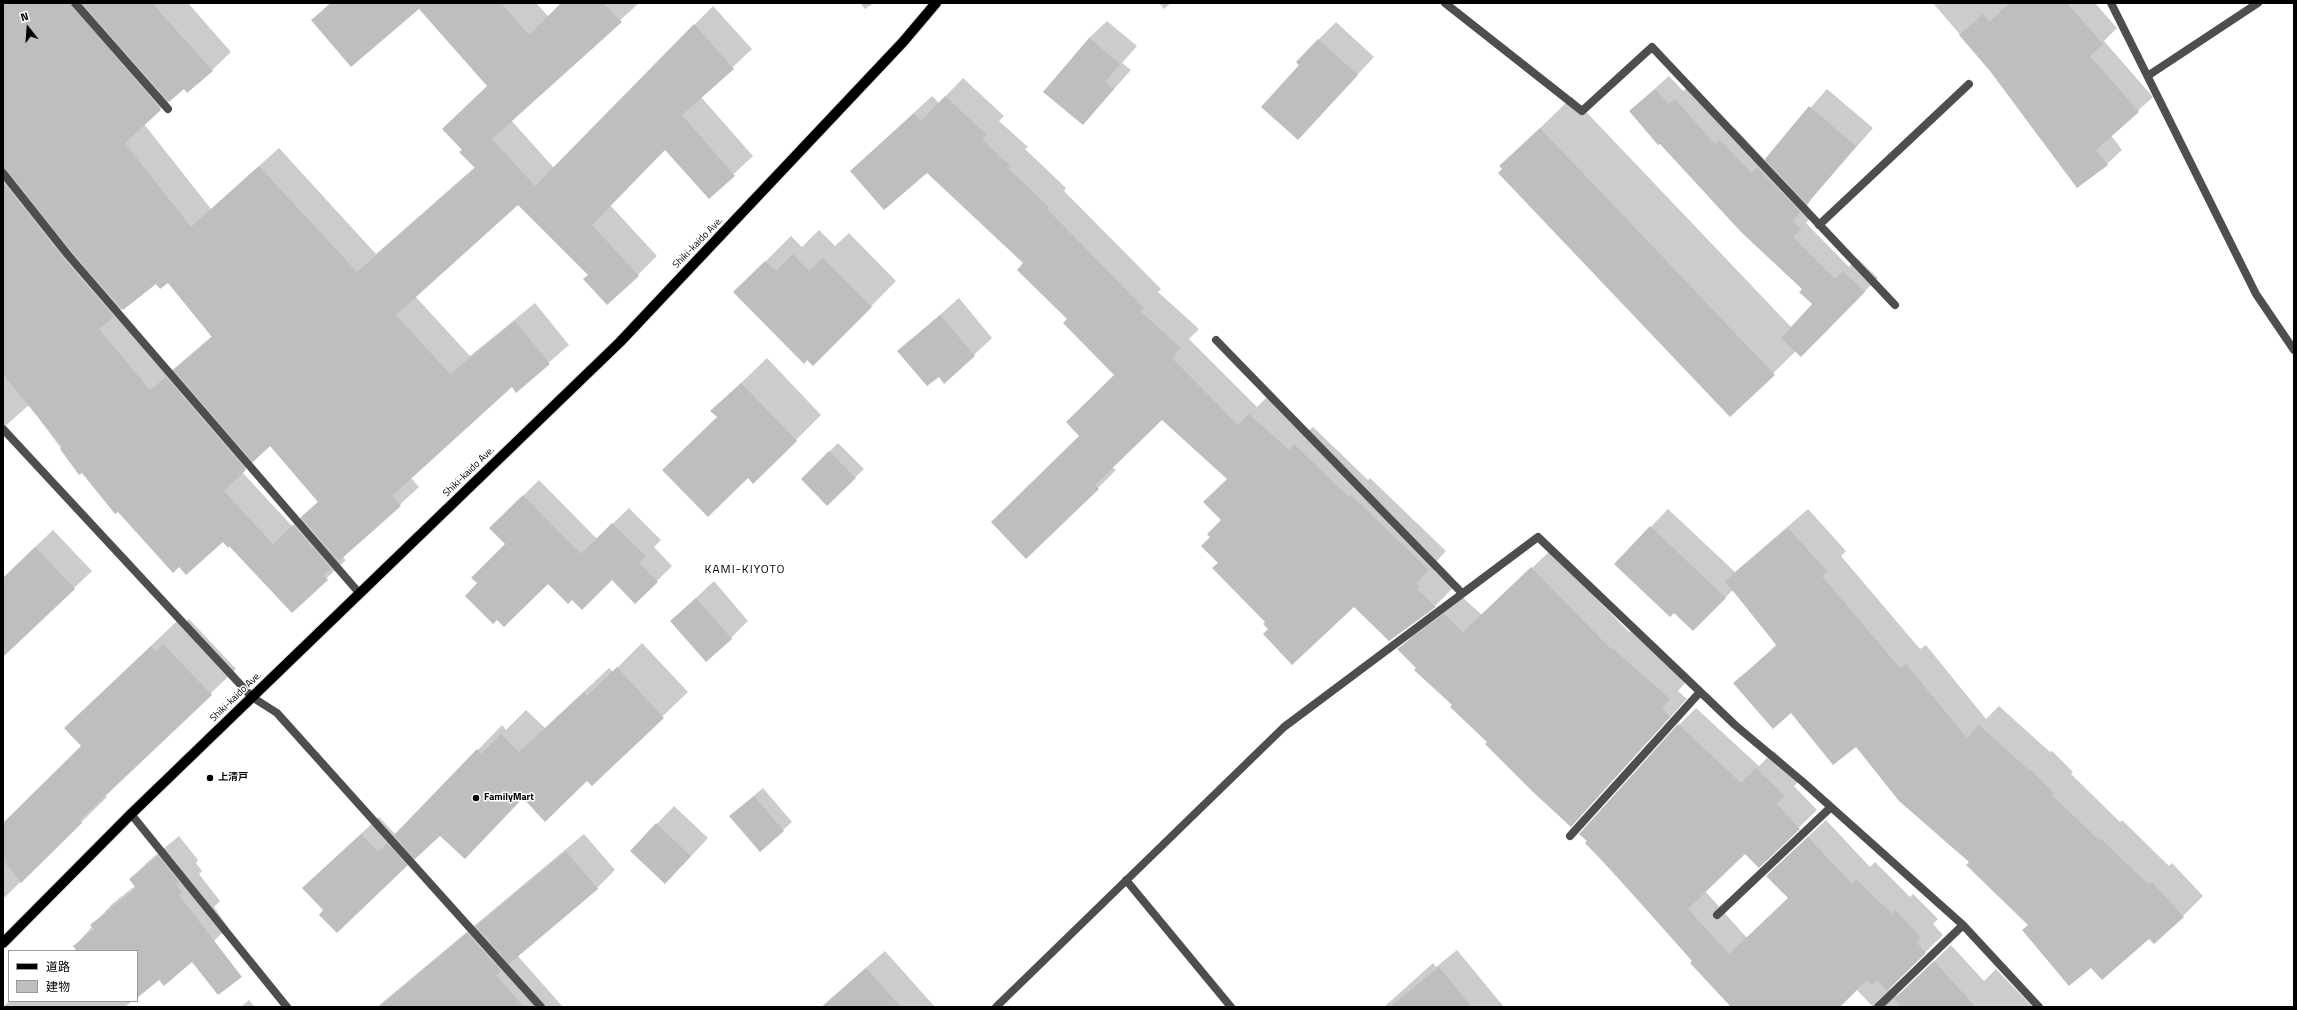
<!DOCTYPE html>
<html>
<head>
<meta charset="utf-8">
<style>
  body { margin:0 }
  #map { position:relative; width:2297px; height:1010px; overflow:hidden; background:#fff; font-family:"Titillium Web","Noto Sans JP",sans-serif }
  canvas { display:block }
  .frame { position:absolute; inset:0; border:4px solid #000; pointer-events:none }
  .legend { position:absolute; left:8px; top:950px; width:130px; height:52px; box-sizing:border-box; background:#fff; border:1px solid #999; margin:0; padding:5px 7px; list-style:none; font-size:12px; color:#000 }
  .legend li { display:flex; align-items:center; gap:8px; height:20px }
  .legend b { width:20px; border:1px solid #999 }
  .north { position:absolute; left:8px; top:8px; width:40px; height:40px; -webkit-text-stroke:3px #fff; paint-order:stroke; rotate:343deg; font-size:11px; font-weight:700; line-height:16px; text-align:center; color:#000 }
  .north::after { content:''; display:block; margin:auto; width:14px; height:18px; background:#000; clip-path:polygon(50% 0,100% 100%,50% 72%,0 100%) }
</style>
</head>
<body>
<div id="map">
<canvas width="2297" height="1010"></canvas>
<div class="frame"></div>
<ul class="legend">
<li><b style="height:5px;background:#000"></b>道路</li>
<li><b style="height:11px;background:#bebebe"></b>建物</li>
</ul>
<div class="north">N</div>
</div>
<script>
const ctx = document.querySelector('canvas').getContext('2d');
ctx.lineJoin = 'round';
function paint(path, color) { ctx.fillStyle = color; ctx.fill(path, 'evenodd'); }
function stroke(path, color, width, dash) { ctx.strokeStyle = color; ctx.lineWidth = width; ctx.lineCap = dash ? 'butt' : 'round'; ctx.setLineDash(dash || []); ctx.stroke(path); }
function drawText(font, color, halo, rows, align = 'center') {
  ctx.font = font + ' "Titillium Web","Noto Sans JP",sans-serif'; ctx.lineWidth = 3; ctx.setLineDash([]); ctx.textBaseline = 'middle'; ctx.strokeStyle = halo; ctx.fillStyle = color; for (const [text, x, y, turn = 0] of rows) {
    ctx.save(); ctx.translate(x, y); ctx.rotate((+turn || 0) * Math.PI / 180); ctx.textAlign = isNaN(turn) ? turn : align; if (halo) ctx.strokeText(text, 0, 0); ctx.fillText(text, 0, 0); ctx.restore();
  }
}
const shadow = new Path2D(`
  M 3,3 L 188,3 L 231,52 L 212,70 L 184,87 L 144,124 L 211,209 L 279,148 L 376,254 L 475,167 L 463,150 L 488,85 L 419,8 L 312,20 L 330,3 L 536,3 L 549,17 L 562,3 L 639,3 L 511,120 L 554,168 L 713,6 L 752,49 L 701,97 L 753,156 L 709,197 L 665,148 L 610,205 L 657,256 L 638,275 L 589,274 L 518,204 L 415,296 L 470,356 L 535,303 L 569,345 L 516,391 L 512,386 L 411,478 L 419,487 L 343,557 L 346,560 L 292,611 L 229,545 L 83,472 L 80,474 L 29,405 L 3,428 ZM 168,281 L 212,336 L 170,372 L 119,311 L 157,283 ZM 270,445 L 319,501 L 292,526 L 242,472 Z
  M 860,3 L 874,3 L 865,9 Z
  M 1159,3 L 1171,3 L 1164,9 Z
  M 1933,3 L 2095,3 L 2117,28 L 2104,41 L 2153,97 L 2111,135 L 2122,150 L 2107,164 L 1991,71 Z
  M 1107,21 L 1137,46 L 1122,63 L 1131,70 L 1083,124 L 1089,38 Z
  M 1336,22 L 1374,57 L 1298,139 L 1301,65 L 1318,40 Z
  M 1669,76 L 1683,91 L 1689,86 L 1729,131 L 1734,127 L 1765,160 L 1827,89 L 1873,128 L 1812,198 L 1806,207 L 1813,215 L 1806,223 L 1849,267 L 1857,258 L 1878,278 L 1801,355 L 1796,351 L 1730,415 L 1501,166 L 1572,97 L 1792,328 L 1814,304 L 1803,289 L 1630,111 Z
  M 963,78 L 1004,116 L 999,121 L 1028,147 L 1025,149 L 1066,188 L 1064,191 L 1161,289 L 1158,292 L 1199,329 L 1189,339 L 1257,407 L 1267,397 L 1307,432 L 1313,427 L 1368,480 L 1370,478 L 1446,551 L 1433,565 L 1437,568 L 1434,571 L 1453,588 L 1435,606 L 1389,640 L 1354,606 L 1270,629 L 1267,622 L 1219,563 L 1212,537 L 1222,520 L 1228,478 L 1162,418 L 1112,467 L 1116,470 L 1098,488 L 992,522 L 1080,436 L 1115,375 L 1068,319 L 1025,263 L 927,172 L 851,171 L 932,96 L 939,103 Z
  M 819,230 L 835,246 L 849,233 L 896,281 L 813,365 L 735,292 L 791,236 L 802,247 Z
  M 959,298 L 992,338 L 974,355 L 939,376 L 899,351 Z
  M 767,358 L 821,415 L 796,440 L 712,411 Z
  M 838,443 L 864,469 L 827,504 L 802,479 Z
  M 539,480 L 597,539 L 629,508 L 661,540 L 654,547 L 672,566 L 635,603 L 612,579 L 572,599 L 548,582 L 478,583 L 506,544 L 491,528 Z
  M 1668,509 L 1735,572 L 1808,509 L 1846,551 L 1841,556 L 1920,649 L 1926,645 L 1986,719 L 1999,706 L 2050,752 L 2052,751 L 2073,772 L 2071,774 L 2120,822 L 2122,820 L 2169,866 L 2172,863 L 2203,896 L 2183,916 L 2149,937 L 2091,966 L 2029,925 L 1971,861 L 1856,745 L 1735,683 L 1777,644 L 1733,590 L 1693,630 L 1674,611 L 1615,564 Z
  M 53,530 L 92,571 L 3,656 L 3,578 Z
  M 1550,551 L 1629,632 L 1630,631 L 1687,681 L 1678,691 L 1687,699 L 1571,825 L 1399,649 L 1416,632 L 1462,597 L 1482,615 Z
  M 714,581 L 748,621 L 731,638 L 671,621 Z
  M 189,619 L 236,669 L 105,795 L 107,797 L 3,899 L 3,823 L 83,746 L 65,728 L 177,621 L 182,626 Z
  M 642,643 L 688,692 L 592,784 L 587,780 L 523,797 L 440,834 L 407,866 L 324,910 L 321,871 L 379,817 L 396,835 L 502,725 L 506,730 L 526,710 L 545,728 L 609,668 L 613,672 Z
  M 1696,708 L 1759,766 L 1774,751 L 1802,778 L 1794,786 L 1817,810 L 1759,867 L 1745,852 L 1705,891 L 1747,938 L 1789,898 L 1785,858 L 1826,820 L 1870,867 L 1875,862 L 1910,897 L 1913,894 L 1938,919 L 1933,924 L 1943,935 L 1891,985 L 1890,989 L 1873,1007 L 1856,989 L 1839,1007 L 1731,1007 L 1693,961 L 1586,843 L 1679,725 Z
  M 763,788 L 792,822 L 760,851 L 730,816 Z
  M 674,806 L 708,838 L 683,865 L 631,851 Z
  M 584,834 L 615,870 L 597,888 L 517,955 L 563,1007 L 377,1007 Z
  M 179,836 L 198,860 L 196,863 L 202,871 L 199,874 L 220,901 L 214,907 L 228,927 L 207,948 L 159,978 L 137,997 L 137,951 L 78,951 L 74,947 L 112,904 L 135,886 L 130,879 L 151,859 Z
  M 1951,945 L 1984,981 L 1996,969 L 2033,1007 L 1883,1007 L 1894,996 L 1900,994 Z
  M 1457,950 L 1504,1007 L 1384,1007 L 1433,963 L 1436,967 Z
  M 885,951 L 935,1007 L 821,1007 Z
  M 249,1000 L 255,1007 L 241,1007 Z
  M 9,1001 L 132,1001 L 125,1007 L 3,1007 Z`);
const building = new Path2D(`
  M 3,3 L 70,3 L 161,110 L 125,143 L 191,227 L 259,166 L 357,272 L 475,168 L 459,152 L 462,150 L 442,129 L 487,86 L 419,9 L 351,67 L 311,20 L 332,3 L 501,3 L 529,35 L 561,3 L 603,3 L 622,22 L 492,139 L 535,186 L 694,24 L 734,69 L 682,115 L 735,176 L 709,199 L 665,150 L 592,225 L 639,276 L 607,305 L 583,279 L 588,275 L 518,205 L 396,315 L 450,374 L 515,321 L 550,364 L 516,393 L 512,387 L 392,496 L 401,506 L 339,561 L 301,517 L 318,502 L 270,446 L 253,462 L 174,370 L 212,337 L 168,283 L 160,289 L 156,284 L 123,310 L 72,252 L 7,170 L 3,168 Z
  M 82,3 L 152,3 L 213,71 L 187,93 L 184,89 L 169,102 Z
  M 2010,3 L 2067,3 L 2103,44 L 2090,56 L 2139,112 L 2096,150 L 2108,165 L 2077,188 L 1990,71 L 1959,35 L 1983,14 L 1989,22 Z
  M 1089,38 L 1120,64 L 1105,82 L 1114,89 L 1083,125 L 1043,92 Z
  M 1318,39 L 1358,75 L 1298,140 L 1261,107 L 1299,65 L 1296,62 Z
  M 1655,89 L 1669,104 L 1675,99 L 1715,144 L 1720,140 L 1752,173 L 1757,167 L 1800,212 L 1793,221 L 1801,229 L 1793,237 L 1835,279 L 1843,271 L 1865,292 L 1801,357 L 1781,338 L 1812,304 L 1799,292 L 1802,289 L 1741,232 L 1660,144 L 1658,145 L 1629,111 Z
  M 945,96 L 986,134 L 982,139 L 1010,166 L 1008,168 L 1049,207 L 1047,209 L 1144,308 L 1140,311 L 1181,348 L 1172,358 L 1238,425 L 1249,414 L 1289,450 L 1294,444 L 1349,497 L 1351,495 L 1429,570 L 1416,583 L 1419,587 L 1417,589 L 1436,607 L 1389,641 L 1354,607 L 1292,665 L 1263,634 L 1268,629 L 1263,624 L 1265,622 L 1212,568 L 1218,563 L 1201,546 L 1210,537 L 1207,534 L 1221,520 L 1203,502 L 1227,479 L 1162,420 L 1095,485 L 1099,489 L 1026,559 L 991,522 L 1079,436 L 1066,422 L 1114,375 L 1063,323 L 1067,319 L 1017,270 L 1023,263 L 927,173 L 884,210 L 850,171 L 914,113 L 921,121 Z
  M 1809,106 L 1856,146 L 1807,204 L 1765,159 Z
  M 1540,128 L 1775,375 L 1730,417 L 1498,173 L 1502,169 L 1499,166 Z
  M 3,182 L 64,259 L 114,317 L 99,329 L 150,390 L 166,377 L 246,470 L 224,491 L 273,544 L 293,525 L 331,569 L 324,575 L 328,580 L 292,613 L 229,546 L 228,548 L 223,542 L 186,575 L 179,567 L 173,573 L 118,512 L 115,514 L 82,473 L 79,475 L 60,449 L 62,447 L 3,374 Z
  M 793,254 L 809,271 L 823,258 L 872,307 L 813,366 L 807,360 L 804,364 L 733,292 L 765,261 L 776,271 Z
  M 940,315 L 975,356 L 944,384 L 939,377 L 927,386 L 897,351 Z
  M 741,383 L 797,441 L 753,484 L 748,478 L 708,517 L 662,470 L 717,417 L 710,411 Z
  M 829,451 L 856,478 L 827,506 L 801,479 Z
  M 523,495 L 581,554 L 612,523 L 646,556 L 639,563 L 658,582 L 635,604 L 612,580 L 582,610 L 572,600 L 568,604 L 548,584 L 504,627 L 497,620 L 493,624 L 465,596 L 477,583 L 471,578 L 505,544 L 489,528 Z
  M 1650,526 L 1726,598 L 1693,631 L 1674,613 L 1670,617 L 1614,564 Z
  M 1788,528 L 1827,571 L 1822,576 L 1900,668 L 1906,664 L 1967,738 L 1979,725 L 2030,771 L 2031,770 L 2054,793 L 2052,795 L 2100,841 L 2101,839 L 2149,885 L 2152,882 L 2184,917 L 2154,944 L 2149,939 L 2102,980 L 2091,968 L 2069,986 L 2022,930 L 2028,925 L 1966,865 L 1969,862 L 1899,801 L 1856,747 L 1833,765 L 1791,713 L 1773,729 L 1733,683 L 1777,646 L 1725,581 Z
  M 35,547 L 75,589 L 3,657 L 3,578 Z
  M 1531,567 L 1611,649 L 1612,648 L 1670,699 L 1662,709 L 1670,717 L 1571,827 L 1533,792 L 1485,744 L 1487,742 L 1450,707 L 1452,705 L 1414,670 L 1416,668 L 1397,649 L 1444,614 L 1463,632 Z
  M 696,598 L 732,639 L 706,662 L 670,621 Z
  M 163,644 L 212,695 L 80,820 L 82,823 L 21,883 L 3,860 L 3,823 L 81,746 L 64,728 L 151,646 L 156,651 Z
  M 617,667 L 664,718 L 592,786 L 587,781 L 545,822 L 523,798 L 465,859 L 440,836 L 415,859 L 394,835 L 477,749 L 481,754 L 501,734 L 519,752 L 584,692 L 587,696 Z
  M 1678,724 L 1741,783 L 1756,768 L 1785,796 L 1777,804 L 1800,829 L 1759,868 L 1745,854 L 1688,909 L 1729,954 L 1788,898 L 1766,876 L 1808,837 L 1852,884 L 1856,879 L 1892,914 L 1895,910 L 1921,937 L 1916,942 L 1926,953 L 1887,991 L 1877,980 L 1872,985 L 1867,980 L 1840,1007 L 1731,1007 L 1690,963 L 1692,961 L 1613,872 L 1585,843 L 1587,841 L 1579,834 Z
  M 754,796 L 784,831 L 760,852 L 729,816 Z
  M 656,823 L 691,856 L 665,884 L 630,851 Z
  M 361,834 L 378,852 L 387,843 L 407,866 L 337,933 L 319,915 L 323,910 L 302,888 Z
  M 566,851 L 598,889 L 509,964 L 476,926 Z
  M 158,856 L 179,882 L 176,884 L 182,892 L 179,895 L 242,977 L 218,995 L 192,962 L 164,986 L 159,980 L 137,998 L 137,951 L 77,951 L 73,946 L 94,929 L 90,925 L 136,888 L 129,879 Z
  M 467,933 L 501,971 L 496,975 L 524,1007 L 379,1007 Z
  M 1934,961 L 1976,1007 L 1902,1007 L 1894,999 Z
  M 1439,967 L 1472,1007 L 1390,1007 Z
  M 866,968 L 901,1007 L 822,1007 Z`);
const lane = new Path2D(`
  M 75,3 L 168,109
  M 3,173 L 68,255 L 360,594
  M 1216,340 L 1462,593`);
const street = new Path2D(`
  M 1445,3 L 1582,111 L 1652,47 L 1895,305
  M 2111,3 L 2256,294 L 2294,350
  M 2149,75 L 2258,3
  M 1819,225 L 1969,84
  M 3,429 L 252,697 L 277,713 L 541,1007
  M 131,814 L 287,1007
  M 1570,836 L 1700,692
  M 1126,880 L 1231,1007
  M 1717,915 L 1831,807
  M 996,1007 L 1284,727 L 1538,537 L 1735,725 L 1803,782 L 1963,925 L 2039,1007
  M 1878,1007 L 1963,925`);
const primary = new Path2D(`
  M 3,943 L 131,814 L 620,342 L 903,42 L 936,3`);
const markers = [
  [210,778,4,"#000"],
  [476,798,4,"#000"]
];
const streetNames = [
  ["Shiki-kaido Ave.",698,243,-46],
  ["Shiki-kaido Ave.",469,472,-44],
  ["Shiki-kaido Ave.",236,697,-44]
];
const poiNames = [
  ["上清戸",218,778],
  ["FamilyMart",484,798]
];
const quarterNames = [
  ["KAMI-KIYOTO",745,570]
];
paint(shadow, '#0003');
paint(building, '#bebebe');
stroke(primary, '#dbdbdb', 12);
stroke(lane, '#4e4e4e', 8);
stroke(street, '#4e4e4e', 8);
stroke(primary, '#000', 10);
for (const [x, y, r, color] of markers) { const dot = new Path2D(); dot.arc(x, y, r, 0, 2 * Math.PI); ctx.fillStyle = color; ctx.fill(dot); stroke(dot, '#fff', 1.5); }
drawText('10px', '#000', '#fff', streetNames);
drawText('bold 10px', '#000', '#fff', poiNames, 'left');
ctx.letterSpacing = '1px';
drawText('12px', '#000', '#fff', quarterNames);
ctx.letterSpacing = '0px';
</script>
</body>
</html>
